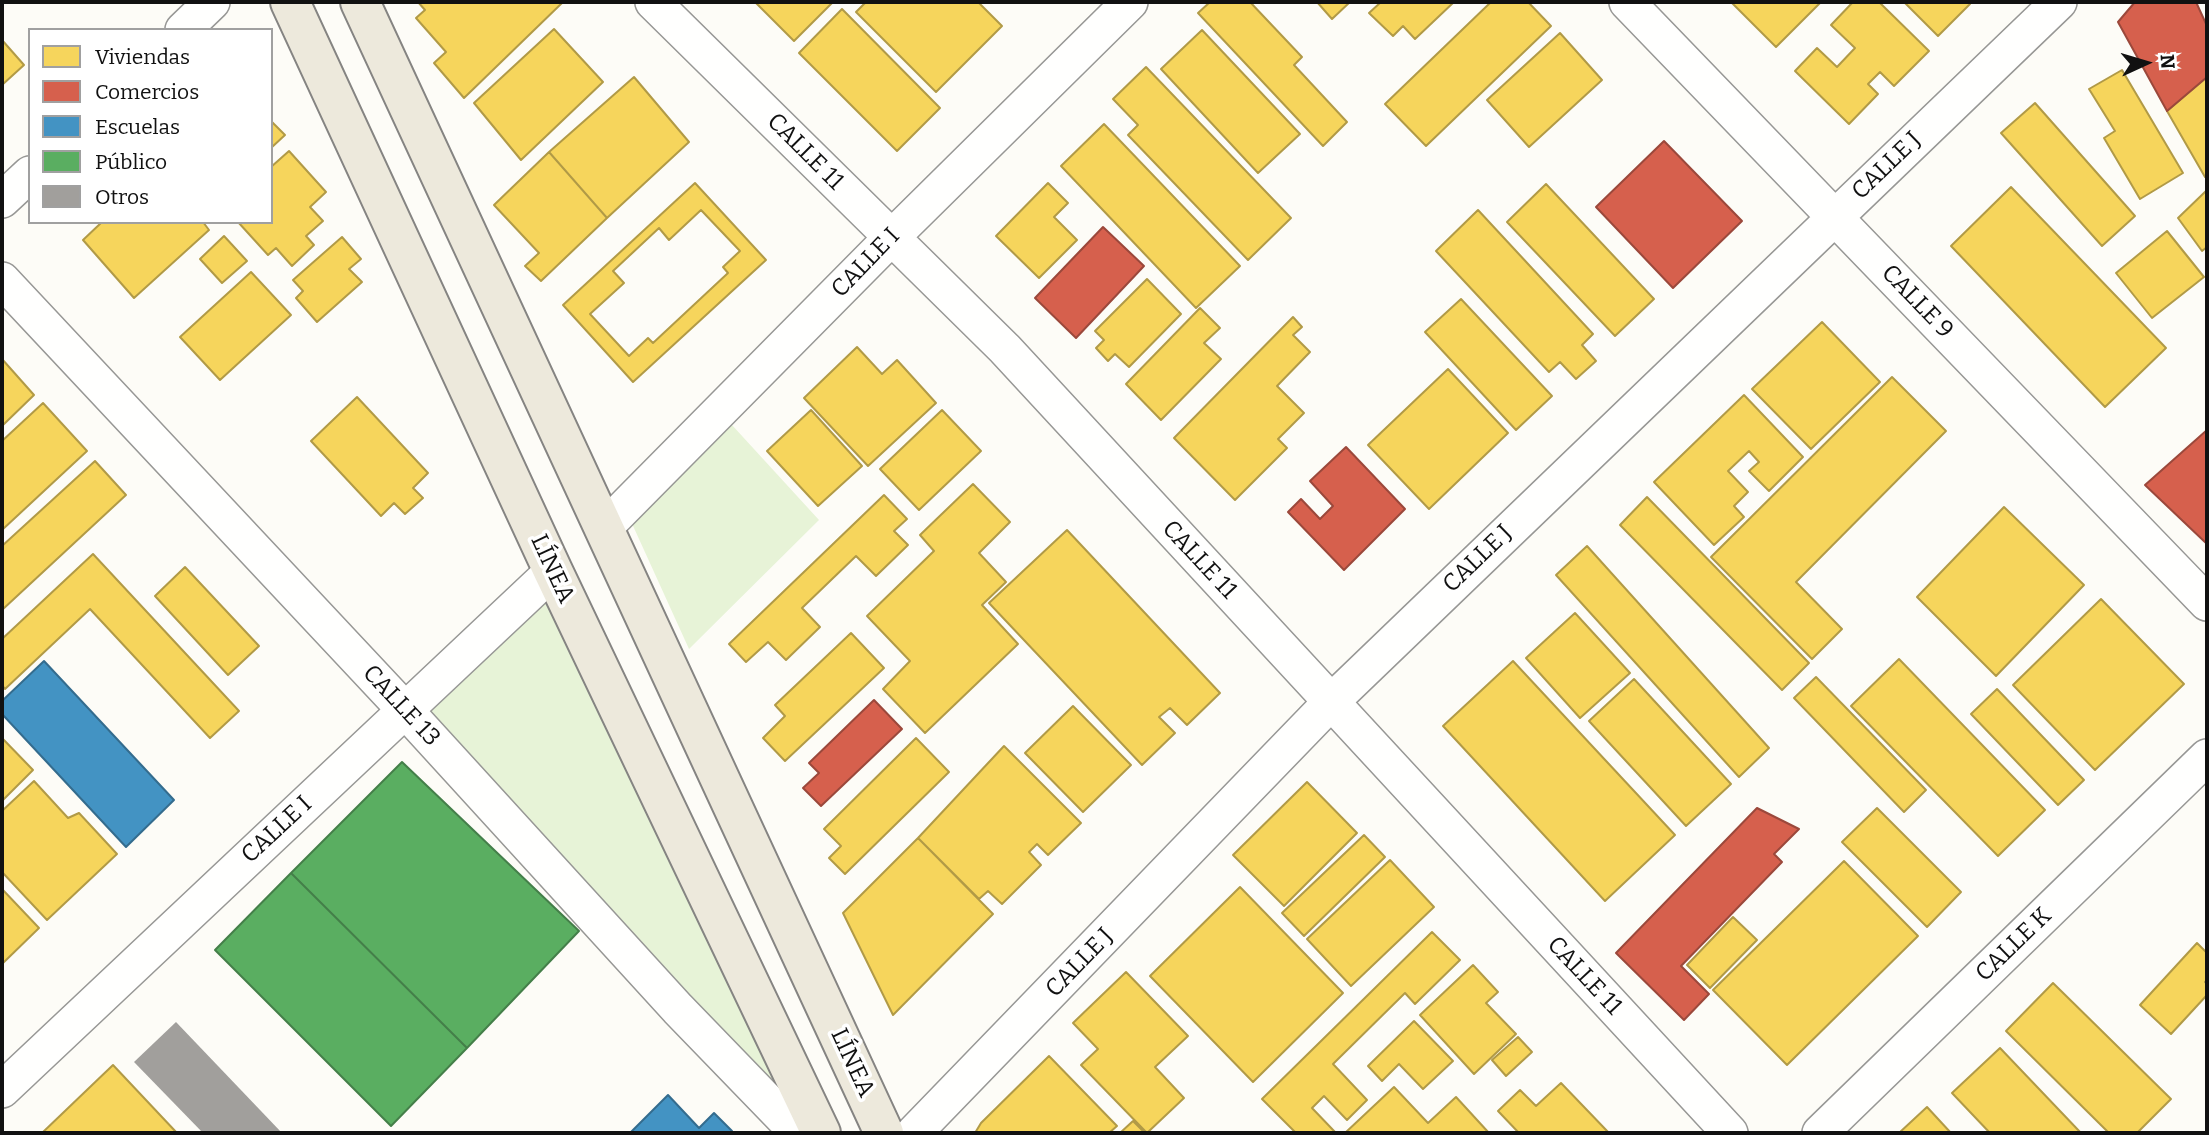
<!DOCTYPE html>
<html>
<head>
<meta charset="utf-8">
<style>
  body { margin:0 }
  #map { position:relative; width:2209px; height:1135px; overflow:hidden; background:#fdfcf7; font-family:Bitter,serif }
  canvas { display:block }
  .frame { position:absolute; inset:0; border:4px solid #111; pointer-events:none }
  .legend { position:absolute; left:28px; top:28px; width:245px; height:196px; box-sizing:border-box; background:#fff; border:2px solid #a0a0a0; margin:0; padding:9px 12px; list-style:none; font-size:21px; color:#111 }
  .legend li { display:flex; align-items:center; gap:14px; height:35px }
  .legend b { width:35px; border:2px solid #a0a0a0 }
  .north { position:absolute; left:2111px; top:28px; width:70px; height:70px; -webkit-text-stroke:5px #fff; paint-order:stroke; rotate:86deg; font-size:19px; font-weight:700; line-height:28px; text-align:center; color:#111 }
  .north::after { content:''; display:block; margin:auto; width:24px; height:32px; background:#111; clip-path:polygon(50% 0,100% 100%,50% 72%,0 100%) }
</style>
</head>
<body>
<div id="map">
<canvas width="2209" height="1135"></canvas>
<div class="frame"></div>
<ul class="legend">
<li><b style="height:19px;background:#f6d55c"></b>Viviendas</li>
<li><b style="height:19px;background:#d6604d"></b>Comercios</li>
<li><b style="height:19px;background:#4393c3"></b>Escuelas</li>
<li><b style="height:19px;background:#5aae61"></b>Público</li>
<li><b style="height:19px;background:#a19f9c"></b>Otros</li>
</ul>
<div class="north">N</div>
</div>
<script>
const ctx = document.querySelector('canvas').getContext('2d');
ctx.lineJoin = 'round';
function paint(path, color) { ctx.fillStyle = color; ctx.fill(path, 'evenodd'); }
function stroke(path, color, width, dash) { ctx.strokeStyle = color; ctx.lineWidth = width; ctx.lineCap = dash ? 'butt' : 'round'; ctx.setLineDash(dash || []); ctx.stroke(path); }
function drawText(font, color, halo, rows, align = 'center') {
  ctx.font = font + ' Bitter,serif'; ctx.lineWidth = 7; ctx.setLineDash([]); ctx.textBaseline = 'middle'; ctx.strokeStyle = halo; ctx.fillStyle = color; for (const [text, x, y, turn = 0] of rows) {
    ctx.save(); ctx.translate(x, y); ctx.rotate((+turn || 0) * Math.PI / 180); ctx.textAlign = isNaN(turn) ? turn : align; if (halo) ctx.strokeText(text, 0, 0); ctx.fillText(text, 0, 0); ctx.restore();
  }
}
const green = new Path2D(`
  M 721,413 L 819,520 L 689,649 L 624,506 Z
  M 553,571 L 821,1133 L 405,710 Z`);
const homes = new Path2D(`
  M 418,2 L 561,2 L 562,3 L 464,98 L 434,63 L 446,52 L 416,18 L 425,10 Z
  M 755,2 L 833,2 L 794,41 Z
  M 866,2 L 978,2 L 1002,26 L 936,92 L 856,12 Z
  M 1210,2 L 1250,2 L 1302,57 L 1294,65 L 1347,122 L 1323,146 L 1198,13 Z
  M 1317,2 L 1350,2 L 1332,19 Z
  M 1381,2 L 1454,2 L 1415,39 L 1403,26 L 1393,36 L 1369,13 Z
  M 1491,2 L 1528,2 L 1551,26 L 1426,146 L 1385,104 Z
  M 1731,2 L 1821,2 L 1776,47 Z
  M 1853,2 L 1879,2 L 1929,51 L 1894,86 L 1880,72 L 1868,84 L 1878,94 L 1849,124 L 1795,71 L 1817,48 L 1837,67 L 1855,48 L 1831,25 Z
  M 1904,2 L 1968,2 L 1970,4 L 1938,36 Z
  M 842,9 L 940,108 L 897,151 L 799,53 Z
  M 554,29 L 603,82 L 521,160 L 474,103 Z
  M 1202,30 L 1300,134 L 1258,173 L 1161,69 Z
  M 1560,33 L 1602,80 L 1529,147 L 1487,100 Z
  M 2,40 L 24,65 L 2,85 Z
  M 1146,67 L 1291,218 L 1248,260 L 1128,135 L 1138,125 L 1113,99 Z
  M 2122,70 L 2183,173 L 2140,199 L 2104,138 L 2115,131 L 2089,89 Z
  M 634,77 L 689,142 L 607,218 L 549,152 Z
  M 2207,77 L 2207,175 L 2205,177 L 2167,111 Z
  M 2035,103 L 2135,216 L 2102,246 L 2001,133 Z
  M 271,121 L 285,135 L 271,148 Z
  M 1104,124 L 1240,266 L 1196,308 L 1061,166 Z
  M 289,151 L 326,192 L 310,207 L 323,221 L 306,236 L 314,245 L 292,266 L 276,248 L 268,255 L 238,222 L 271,222 L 271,167 Z
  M 549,152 L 607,218 L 541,281 L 525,266 L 539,253 L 494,205 Z
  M 695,183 L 766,260 L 633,382 L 563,305 Z
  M 1048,183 L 1068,203 L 1054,217 L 1077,240 L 1039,278 L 996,236 Z
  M 1546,184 L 1654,299 L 1615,336 L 1507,222 Z
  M 2011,187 L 2166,348 L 2105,407 L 1951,246 Z
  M 2207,190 L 2207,247 L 2202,251 L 2178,218 Z
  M 701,210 L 740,251 L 723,267 L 728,273 L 653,343 L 648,338 L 629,356 L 590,314 L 624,283 L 613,271 L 659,228 L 669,240 Z
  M 1478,210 L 1593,334 L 1582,345 L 1596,361 L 1576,379 L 1560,362 L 1549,372 L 1436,251 Z
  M 102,222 L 203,222 L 209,230 L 134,298 L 83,240 Z
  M 2167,231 L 2204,277 L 2152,318 L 2116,273 Z
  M 224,236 L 247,261 L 222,283 L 200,259 Z
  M 342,237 L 361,259 L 349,269 L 362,282 L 317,322 L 296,298 L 303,291 L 293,280 Z
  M 251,272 L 291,315 L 220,380 L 180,337 Z
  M 1147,279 L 1181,314 L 1129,367 L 1115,354 L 1108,361 L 1096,348 L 1104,340 L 1095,331 Z
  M 1461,299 L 1552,396 L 1516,430 L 1425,332 Z
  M 1200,308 L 1220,328 L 1204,343 L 1221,359 L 1161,420 L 1126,384 Z
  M 1293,317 L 1302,327 L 1293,335 L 1310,352 L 1277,386 L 1304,413 L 1278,439 L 1287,448 L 1235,500 L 1174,438 Z
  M 1822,322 L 1880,382 L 1811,449 L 1752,389 Z
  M 857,347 L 882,374 L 897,360 L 936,403 L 868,466 L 804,398 Z
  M 2,359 L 34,395 L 2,426 Z
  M 1448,369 L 1508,433 L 1429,509 L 1368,445 Z
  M 1892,377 L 1946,431 L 1796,582 L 1842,629 L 1812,659 L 1711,557 Z
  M 1744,395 L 1803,457 L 1769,491 L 1749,471 L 1759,462 L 1749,451 L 1728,471 L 1748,492 L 1734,506 L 1744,517 L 1714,545 L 1654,482 Z
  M 357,397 L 428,473 L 413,488 L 423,498 L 405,514 L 394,503 L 381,516 L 311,441 Z
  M 43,403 L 87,451 L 2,530 L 2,441 Z
  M 811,410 L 862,466 L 818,506 L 767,451 Z
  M 942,410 L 981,451 L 919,510 L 880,469 Z
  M 95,461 L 126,495 L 2,610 L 2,546 Z
  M 973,484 L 1010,522 L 979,553 L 1006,582 L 982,605 L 1018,644 L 925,733 L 883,689 L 910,661 L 867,616 L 934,551 L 920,535 Z
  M 884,495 L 907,519 L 894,531 L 908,545 L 876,576 L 856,556 L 802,608 L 820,627 L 786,660 L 768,642 L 746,662 L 729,644 Z
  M 1647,497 L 1809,663 L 1782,690 L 1620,525 Z
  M 2004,507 L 2084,585 L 1996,676 L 1917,597 Z
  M 1067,530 L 1220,693 L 1187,725 L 1170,708 L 1159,717 L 1175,733 L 1142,765 L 989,603 Z
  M 1587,546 L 1769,748 L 1739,777 L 1556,575 Z
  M 93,554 L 239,711 L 210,738 L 90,609 L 5,689 L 2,685 L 2,639 Z
  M 185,567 L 259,646 L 228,675 L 155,596 Z
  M 2101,599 L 2184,684 L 2095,770 L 2013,685 Z
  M 1575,613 L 1630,673 L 1580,718 L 1526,658 Z
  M 851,633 L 884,668 L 785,761 L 763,738 L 785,716 L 775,705 Z
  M 1899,659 L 2045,810 L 1998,856 L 1851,706 Z
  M 1513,661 L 1675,835 L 1605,901 L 1443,726 Z
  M 1816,677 L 1926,790 L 1904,812 L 1794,698 Z
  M 1634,679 L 1731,784 L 1686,826 L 1589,721 Z
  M 1997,689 L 2084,780 L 2058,805 L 1971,714 Z
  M 1073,706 L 1131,765 L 1083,812 L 1025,753 Z
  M 2,738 L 33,770 L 2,801 Z
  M 916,738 L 949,772 L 845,874 L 829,858 L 841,846 L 824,829 Z
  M 1004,746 L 1081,823 L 1048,855 L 1037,844 L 1029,852 L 1041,865 L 1002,904 L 988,891 L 979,899 L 918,838 Z
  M 34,781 L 68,818 L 79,813 L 117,854 L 47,920 L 2,872 L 2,811 Z
  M 1307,782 L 1357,833 L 1284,906 L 1233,855 Z
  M 1877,808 L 1961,892 L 1927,927 L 1842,842 Z
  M 1364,835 L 1385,857 L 1304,936 L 1282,913 Z
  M 918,838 L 993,914 L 893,1015 L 843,913 Z
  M 1390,860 L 1434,907 L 1351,986 L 1307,939 Z
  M 1844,861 L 1918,936 L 1787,1065 L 1713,990 Z
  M 1240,887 L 1343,993 L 1253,1082 L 1150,976 Z
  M 2,889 L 39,928 L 2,964 Z
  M 1733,917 L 1757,940 L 1710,988 L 1687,965 Z
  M 1432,932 L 1460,960 L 1415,1004 L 1405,993 L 1333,1064 L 1367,1100 L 1347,1120 L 1324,1096 L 1312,1108 L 1335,1132 L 1296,1133 L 1262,1099 Z
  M 2197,943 L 2207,953 L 2207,980 L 2205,982 L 2207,984 L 2207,995 L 2171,1034 L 2140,1005 Z
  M 1473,965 L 1498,992 L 1486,1003 L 1516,1034 L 1474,1074 L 1420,1015 Z
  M 1126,972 L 1188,1036 L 1155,1067 L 1184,1098 L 1147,1133 L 1081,1065 L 1098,1049 L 1073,1023 Z
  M 2053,983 L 2171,1099 L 2137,1133 L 2109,1133 L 2006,1031 Z
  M 1414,1021 L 1453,1061 L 1423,1089 L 1399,1064 L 1382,1081 L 1368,1066 Z
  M 1518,1037 L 1532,1052 L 1506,1076 L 1492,1060 Z
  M 2000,1048 L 2081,1133 L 1990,1133 L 1952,1093 Z
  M 1049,1056 L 1117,1126 L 1109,1133 L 975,1133 L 981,1123 Z
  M 113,1065 L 177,1133 L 42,1133 Z
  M 1561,1083 L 1609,1133 L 1519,1133 L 1498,1111 L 1520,1090 L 1536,1106 Z
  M 1394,1087 L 1428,1123 L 1456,1097 L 1489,1133 L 1345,1133 Z
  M 1927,1107 L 1951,1133 L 1899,1133 Z
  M 1133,1121 L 1145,1133 L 1120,1133 Z`);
const shops = new Path2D(`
  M 2135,2 L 2196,2 L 2207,26 L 2207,77 L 2167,111 L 2118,22 Z
  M 1664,141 L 1742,221 L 1673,288 L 1596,207 Z
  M 1103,227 L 1144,266 L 1076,338 L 1035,298 Z
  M 2207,430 L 2207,544 L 2145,485 Z
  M 1346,447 L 1405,509 L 1344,570 L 1288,512 L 1301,499 L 1320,519 L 1333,506 L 1310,481 Z
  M 874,700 L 902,729 L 821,806 L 803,788 L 819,773 L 809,763 Z
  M 1757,808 L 1799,829 L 1774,854 L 1782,862 L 1681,966 L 1709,994 L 1684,1020 L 1616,953 Z`);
const schools = new Path2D(`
  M 44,661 L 174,800 L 126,847 L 2,714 L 2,701 Z
  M 668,1095 L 699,1128 L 714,1113 L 732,1131 L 730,1133 L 630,1133 Z`);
const public = new Path2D(`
  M 402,762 L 579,931 L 467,1048 L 291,873 Z
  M 291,873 L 467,1048 L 391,1126 L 215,950 Z`);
const building = new Path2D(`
  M 176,1022 L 282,1133 L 203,1133 L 134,1062 Z`);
const minor = new Path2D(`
  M 653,2 L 1005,349 L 1730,1133
  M 1627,2 L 2207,603
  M 183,30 L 212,2
  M 2,200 L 30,174
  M 2,280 L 405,710 L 678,1009 L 798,1133
  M 605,527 L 891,238 L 1130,2
  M 2,1090 L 553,571
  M 914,1133 L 1331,702 L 2059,2
  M 1820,1133 L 2207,757`);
const major = new Path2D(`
  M 290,2 L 553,571 L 821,1133
  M 360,2 L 884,1133`);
const streetNames = [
  ["CALLE 11",805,152,45],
  ["CALLE J",1887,166,-44],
  ["CALLE I",866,263,-46],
  ["CALLE 9",1917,302,46],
  ["CALLE J",1478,559,-44],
  ["CALLE 11",1199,560,47],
  ["LÍNEA",552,569,65],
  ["CALLE 13",401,706,47],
  ["CALLE I",277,830,-43],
  ["CALLE K",2014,945,-44],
  ["CALLE J",1080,963,-46],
  ["CALLE 11",1584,976,47],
  ["LÍNEA",852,1063,65]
];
paint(green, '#e7f3d7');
paint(homes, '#f6d55c');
stroke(homes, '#b19a46', 2);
paint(shops, '#d6604d');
stroke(shops, '#9b483b', 2);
paint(schools, '#4393c3');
stroke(schools, '#346c8e', 2);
paint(public, '#5aae61');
stroke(public, '#447f49', 2);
paint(building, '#a19f9c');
stroke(minor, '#979795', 38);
stroke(major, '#858482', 42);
stroke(minor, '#fffffe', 35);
stroke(major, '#ede9dc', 38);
drawText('24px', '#111', '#fff', streetNames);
</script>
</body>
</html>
